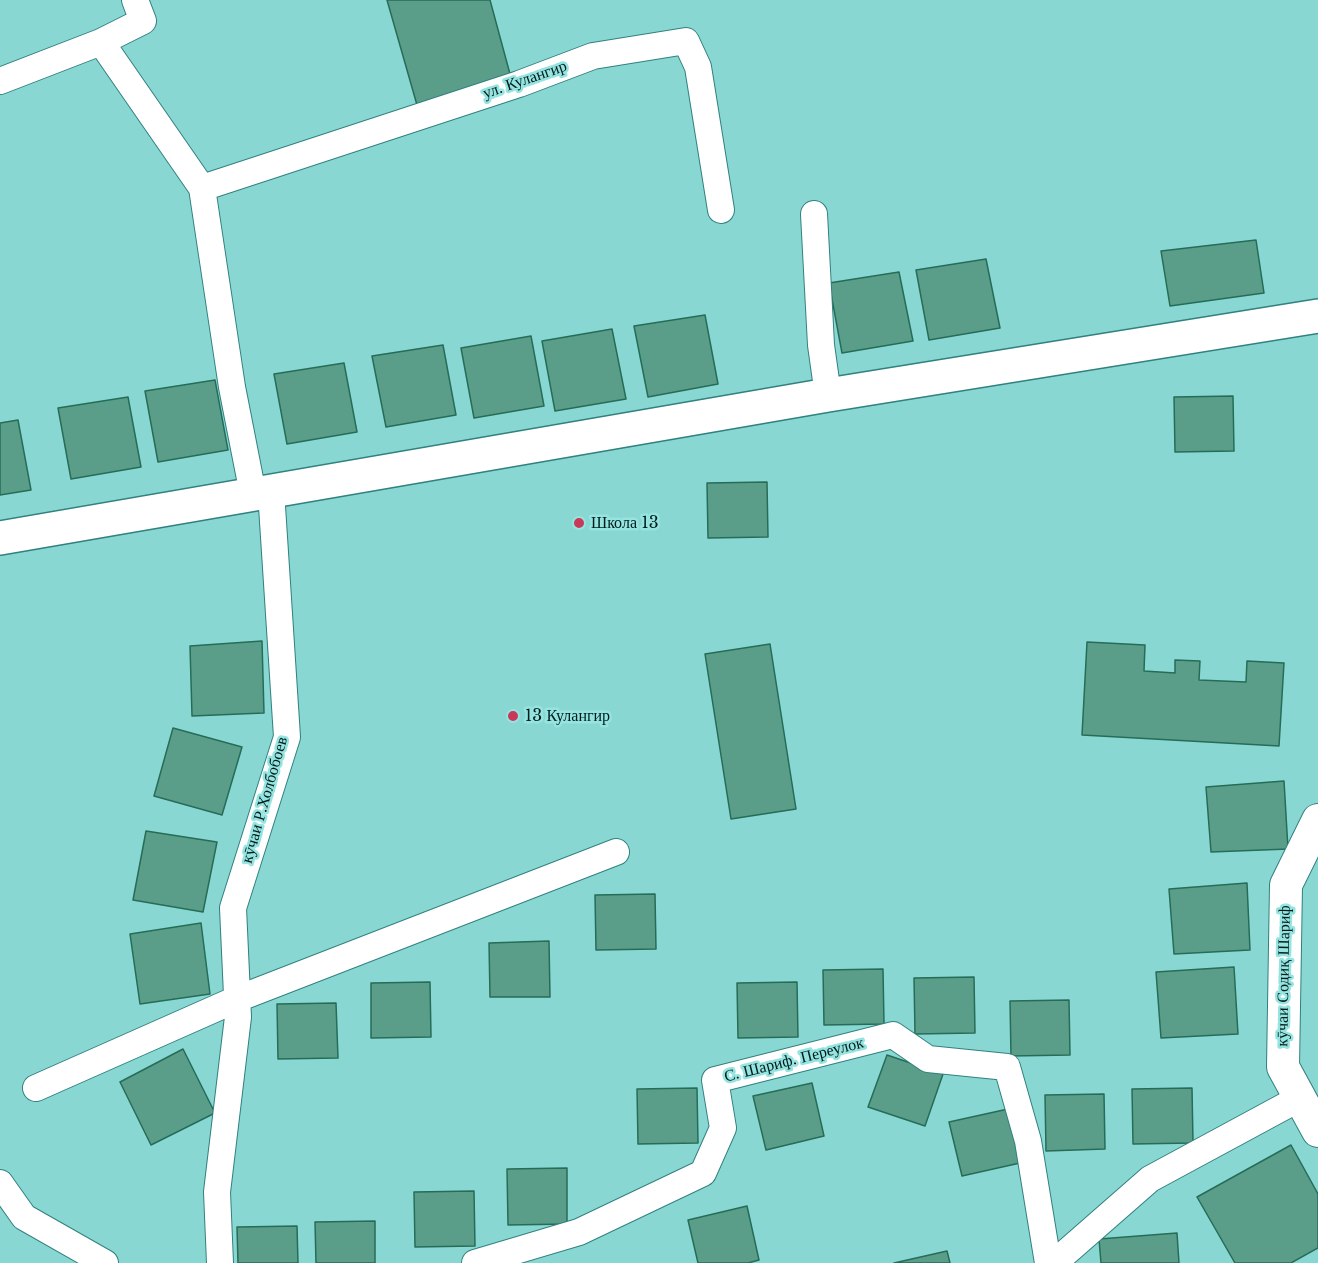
<!DOCTYPE html>
<html>
<head>
<meta charset="utf-8">
<style>
  body { margin:0 }
  canvas { display:block; background:#88d7d3 }
</style>
</head>
<body>
<canvas width="1318" height="1263"></canvas>
<script>
const ctx = document.querySelector('canvas').getContext('2d');
ctx.lineJoin = 'round';
function paint(path, color) { ctx.fillStyle = color; ctx.fill(path, 'evenodd'); }
function stroke(path, color, width, dash) { ctx.strokeStyle = color; ctx.lineWidth = width; ctx.lineCap = dash ? 'butt' : 'round'; ctx.setLineDash(dash || []); ctx.stroke(path); }
function drawText(font, color, halo, rows, align = 'center') {
  ctx.font = font + ' "Libre Baskerville",serif'; ctx.lineWidth = 5; ctx.setLineDash([]); ctx.textBaseline = 'middle'; ctx.strokeStyle = halo; ctx.fillStyle = color; for (const [text, x, y, turn = 0] of rows) {
    ctx.save(); ctx.translate(x, y); ctx.rotate((+turn || 0) * Math.PI / 180); ctx.textAlign = isNaN(turn) ? turn : align; if (halo) ctx.strokeText(text, 0, 0); ctx.fillText(text, 0, 0); ctx.restore();
  }
}
const building = new Path2D(`
  M 387,0 L 490,0 L 510,74 L 417,105 Z
  M 1256,240 L 1264,293 L 1170,306 L 1161,251 Z
  M 986,259 L 1000,328 L 929,340 L 916,270 Z
  M 899,272 L 913,341 L 842,353 L 829,283 Z
  M 705,315 L 718,384 L 648,397 L 634,326 Z
  M 612,329 L 626,399 L 555,411 L 542,341 Z
  M 531,336 L 544,406 L 474,418 L 461,348 Z
  M 443,345 L 456,415 L 386,427 L 372,356 Z
  M 344,363 L 357,432 L 287,444 L 274,374 Z
  M 215,380 L 228,450 L 158,462 L 145,391 Z
  M 1233,396 L 1234,451 L 1175,452 L 1174,397 Z
  M 128,397 L 141,467 L 71,479 L 58,408 Z
  M 18,420 L 31,490 L 0,495 L 0,423 Z
  M 767,482 L 768,537 L 708,538 L 707,483 Z
  M 262,641 L 264,713 L 192,716 L 190,646 Z
  M 1087,642 L 1145,645 L 1144,671 L 1175,673 L 1175,660 L 1200,661 L 1199,680 L 1246,682 L 1247,661 L 1284,663 L 1279,746 L 1082,735 Z
  M 770,644 L 796,809 L 731,819 L 705,654 Z
  M 173,728 L 242,747 L 222,815 L 154,796 Z
  M 1284,781 L 1288,849 L 1211,852 L 1206,787 Z
  M 146,831 L 217,842 L 203,912 L 133,900 Z
  M 1247,883 L 1250,950 L 1174,954 L 1169,889 Z
  M 655,894 L 656,949 L 596,950 L 595,895 Z
  M 201,923 L 210,994 L 140,1004 L 130,934 Z
  M 549,941 L 550,997 L 490,997 L 489,943 Z
  M 1234,967 L 1238,1034 L 1161,1038 L 1156,972 Z
  M 883,969 L 884,1024 L 824,1025 L 823,970 Z
  M 974,977 L 975,1033 L 915,1034 L 914,978 Z
  M 430,982 L 431,1037 L 371,1038 L 371,983 Z
  M 797,982 L 798,1037 L 738,1038 L 737,983 Z
  M 1069,1000 L 1070,1055 L 1011,1056 L 1010,1001 Z
  M 336,1003 L 338,1058 L 278,1059 L 277,1004 Z
  M 183,1049 L 215,1113 L 151,1145 L 120,1082 Z
  M 887,1055 L 943,1074 L 925,1126 L 868,1107 Z
  M 812,1083 L 824,1136 L 766,1150 L 753,1096 Z
  M 697,1088 L 698,1143 L 638,1144 L 637,1089 Z
  M 1192,1088 L 1193,1143 L 1133,1144 L 1132,1089 Z
  M 1104,1094 L 1105,1149 L 1046,1151 L 1045,1095 Z
  M 1008,1109 L 1020,1163 L 962,1176 L 949,1122 Z
  M 1291,1145 L 1318,1194 L 1318,1248 L 1291,1263 L 1235,1263 L 1197,1197 Z
  M 567,1168 L 567,1224 L 508,1225 L 507,1169 Z
  M 474,1191 L 475,1246 L 415,1247 L 414,1192 Z
  M 747,1206 L 759,1260 L 748,1263 L 698,1263 L 688,1220 Z
  M 375,1221 L 375,1263 L 316,1263 L 315,1222 Z
  M 297,1226 L 298,1263 L 238,1263 L 237,1227 Z
  M 1177,1233 L 1179,1263 L 1101,1263 L 1099,1239 Z
  M 947,1251 L 950,1263 L 894,1263 Z`);
const minor = new Path2D(`
  M 101,42 L 143,21 L 135,0
  M 0,81 L 101,42 L 202,188 L 232,387 L 253,494
  M 202,188 L 519,84 L 593,56 L 686,41 L 698,67 L 721,210
  M 814,214 L 821,345 L 828,395
  M 36,1088 L 237,999 L 616,852
  M 0,1183 L 24,1217 L 105,1263
  M 220,1263 L 217,1192 L 238,1017 L 233,908 L 287,737 L 271,491
  M 475,1263 L 579,1232 L 703,1173 L 723,1128 L 715,1080 L 893,1035 L 928,1059 L 1007,1067 L 1028,1141 L 1048,1263
  M 1054,1263 L 1150,1179 L 1300,1098`);
const tertiary = new Path2D(`
  M 1318,820 L 1286,885 L 1283,1067 L 1318,1131`);
const secondary = new Path2D(`
  M 0,538 L 828,395 L 1318,316`);
const markers = [
  [579,523,6,"#c73859"],
  [513,716,6,"#c73859"]
];
const streetNames = [
  ["ул. Кулангир",525,80,-19],
  ["кӯчаи Р.Холбобоев",265,800,-74],
  ["кӯчаи Содиқ Шариф",1284,976,-89],
  ["С. Шариф. Переулок",794,1060,-14]
];
const poiNames = [
  ["Школа 13",591,523],
  ["13 Кулангир",525,716]
];
paint(building, '#5a9e89');
stroke(building, '#266d59', 1.5);
stroke(minor, '#31817f', 28);
stroke(tertiary, '#31817f', 34);
stroke(secondary, '#31817f', 36);
stroke(minor, '#fff', 26);
stroke(tertiary, '#fff', 32);
stroke(secondary, '#fff', 33);
for (const [x, y, r, color] of markers) { const dot = new Path2D(); dot.arc(x, y, r, 0, 2 * Math.PI); ctx.fillStyle = color; ctx.fill(dot); stroke(dot, '#95e4e0', 2); }
drawText('16px', '#001d1c', '#95e4e0', streetNames);
drawText('16px', '#001d1c', '#95e4e0', poiNames, 'left');
</script>
</body>
</html>
